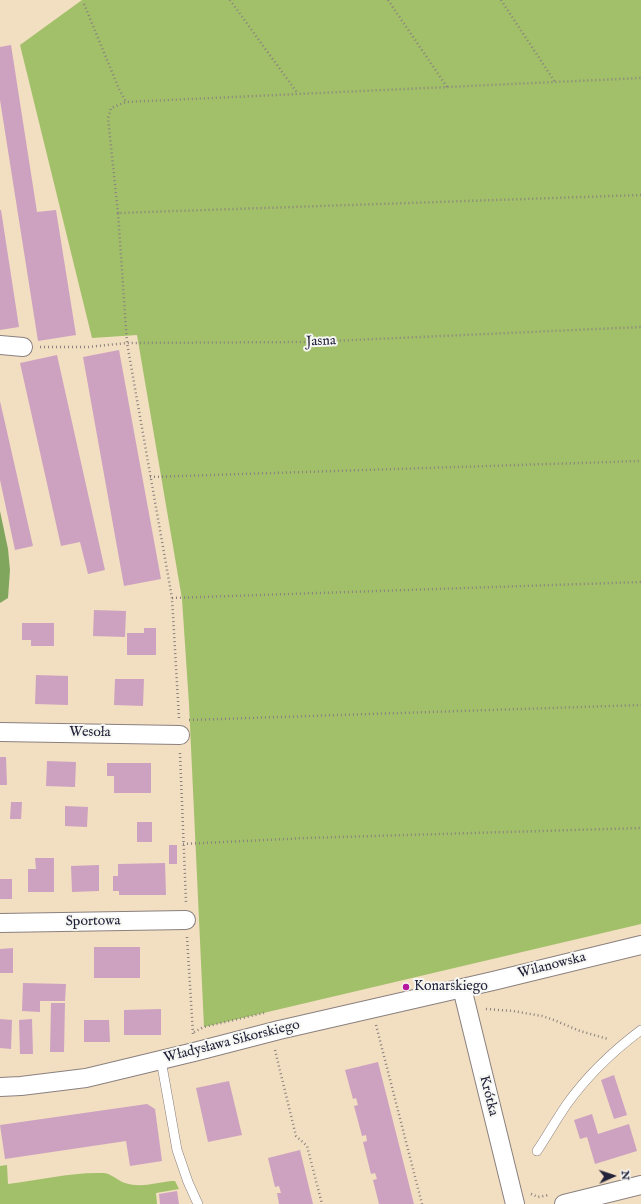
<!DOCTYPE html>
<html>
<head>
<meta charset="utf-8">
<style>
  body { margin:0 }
  #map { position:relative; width:641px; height:1204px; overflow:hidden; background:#f2dec1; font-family:"IM FELL English",serif }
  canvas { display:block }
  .north { position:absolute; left:593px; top:1156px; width:40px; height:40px; -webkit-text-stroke:3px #f6f6f2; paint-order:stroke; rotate:87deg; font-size:11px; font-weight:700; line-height:16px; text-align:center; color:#22223b }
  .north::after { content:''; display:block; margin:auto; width:14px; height:18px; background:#22223b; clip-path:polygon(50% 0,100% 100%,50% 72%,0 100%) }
</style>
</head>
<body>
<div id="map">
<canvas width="641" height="1204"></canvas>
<div class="north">N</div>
</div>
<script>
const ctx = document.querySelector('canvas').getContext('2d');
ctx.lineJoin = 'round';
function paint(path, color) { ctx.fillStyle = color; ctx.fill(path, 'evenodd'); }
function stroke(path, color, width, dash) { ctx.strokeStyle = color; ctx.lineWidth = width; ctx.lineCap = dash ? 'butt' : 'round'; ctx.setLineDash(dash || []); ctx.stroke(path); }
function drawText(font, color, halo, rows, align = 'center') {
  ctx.font = font + ' "IM FELL English",serif'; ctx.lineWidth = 4; ctx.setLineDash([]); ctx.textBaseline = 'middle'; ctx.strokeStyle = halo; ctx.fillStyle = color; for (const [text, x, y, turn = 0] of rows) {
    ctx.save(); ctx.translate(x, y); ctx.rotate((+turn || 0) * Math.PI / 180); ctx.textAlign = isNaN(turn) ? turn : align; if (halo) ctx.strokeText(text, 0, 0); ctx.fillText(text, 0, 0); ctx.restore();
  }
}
const green = new Path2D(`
  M 82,0 L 641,0 L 641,924 L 204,1027 L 189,704 L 182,599 L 137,335 L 92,338 L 20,45 Z
  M 7,1165 L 8,1184 C 39,1180 72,1172 103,1173 C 111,1173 118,1181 125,1183 C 141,1188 155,1183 171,1181 L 175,1181 L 179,1189 L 156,1193 L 157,1204 L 0,1204 L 0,1166 Z`);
const forest = new Path2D(`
  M 0,511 L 8,549 L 10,570 L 8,598 L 0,603 Z`);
const building = new Path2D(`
  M 11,45 L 37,212 L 56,210 L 76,335 L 38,341 L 0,100 L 0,47 Z
  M 0,210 L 1,210 L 19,327 L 0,330 Z
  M 119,350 L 161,579 L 124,586 L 83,357 Z
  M 57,355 L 105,570 L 88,574 L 80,542 L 61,546 L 20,363 Z
  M 0,401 L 33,546 L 15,550 L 0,480 Z
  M 94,610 L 126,611 L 125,637 L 93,636 Z
  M 22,623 L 54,623 L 54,646 L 31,646 L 31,640 L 22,640 Z
  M 144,628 L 156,628 L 156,655 L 127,655 L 127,633 L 144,633 Z
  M 36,675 L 68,676 L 68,705 L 35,704 Z
  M 115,679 L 144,679 L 143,706 L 114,705 Z
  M 0,757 L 6,757 L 7,785 L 0,785 Z
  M 47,761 L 76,762 L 75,787 L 46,786 Z
  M 107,763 L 151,763 L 151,793 L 114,793 L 114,776 L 107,776 Z
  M 11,802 L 22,802 L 21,819 L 10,819 Z
  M 65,806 L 88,807 L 87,827 L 65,826 Z
  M 137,822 L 152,822 L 152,842 L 137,842 Z
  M 169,845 L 177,845 L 177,864 L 169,864 Z
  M 35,858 L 54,858 L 54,892 L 28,892 L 28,869 L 36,869 Z
  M 165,863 L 166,895 L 119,895 L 119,891 L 113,891 L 113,876 L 118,876 L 118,864 Z
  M 99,865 L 99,891 L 72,892 L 71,866 Z
  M 0,879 L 12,879 L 12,899 L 0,899 Z
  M 94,947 L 140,947 L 140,978 L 94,978 Z
  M 13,948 L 13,973 L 0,973 L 0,949 Z
  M 23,983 L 66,984 L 65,1001 L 40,1001 L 40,1012 L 22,1011 Z
  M 51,1003 L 65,1003 L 64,1052 L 50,1052 Z
  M 161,1009 L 161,1035 L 124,1035 L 124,1010 Z
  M 0,1019 L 12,1020 L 11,1049 L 0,1048 Z
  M 32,1019 L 33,1054 L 20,1054 L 19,1020 Z
  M 84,1020 L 109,1020 L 110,1042 L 84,1042 Z
  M 378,1062 L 414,1204 L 379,1204 L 373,1180 L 377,1179 L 375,1173 L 371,1174 L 363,1142 L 367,1141 L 366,1135 L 362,1136 L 354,1106 L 358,1105 L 356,1098 L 353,1099 L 345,1070 Z
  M 614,1075 L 627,1115 L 614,1119 L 601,1080 Z
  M 229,1081 L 242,1135 L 208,1142 L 196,1088 Z
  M 147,1104 L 155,1109 L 162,1161 L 130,1166 L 126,1141 L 5,1159 L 0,1125 Z
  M 592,1114 L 598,1134 L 629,1124 L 637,1151 L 595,1164 L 587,1137 L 580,1139 L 574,1120 Z
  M 300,1150 L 313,1204 L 279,1204 L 277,1193 L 281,1193 L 279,1186 L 275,1187 L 268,1158 Z
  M 177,1191 L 179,1204 L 160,1204 L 159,1194 Z`);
const path = new Path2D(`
  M 230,0 L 298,94
  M 388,0 L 447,87
  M 501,0 L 555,82
  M 84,4 L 119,89 L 126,102
  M 118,213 L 108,118 L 111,108 L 126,102 L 641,78
  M 40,347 L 88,347 L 127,343 L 309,342 L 641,327
  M 150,477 L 641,461
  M 172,598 L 641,582
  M 179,718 L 172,598 L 127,343 L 118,213 L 641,195
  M 189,720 L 641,705
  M 180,753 L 186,902
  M 183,844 L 306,838 L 641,828
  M 187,937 L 193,1034
  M 486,1009 L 513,1011 L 542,1016 L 554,1020 L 580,1031 L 608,1039
  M 376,1025 L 422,1204
  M 194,1032 L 204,1027 L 264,1013
  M 275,1050 L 296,1136 L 307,1146 L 322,1204
  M 531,1194 L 538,1197 L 549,1195`);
const lane = new Path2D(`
  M 161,1060 L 177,1150 L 188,1182 L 198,1204
  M 537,1151 C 547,1136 556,1120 567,1104 C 587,1076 613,1051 641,1030`);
const street = new Path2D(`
  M 0,345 L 23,347
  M 0,732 L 180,735
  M 0,923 L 186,920
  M 462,988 L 515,1204
  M 0,1087 L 21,1086 L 86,1078 L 194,1052 L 279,1030 L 493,981 L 641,945
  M 564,1204 L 641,1185`);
const markers = [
  [406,987,4,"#b5179e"]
];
const streetNames = [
  ["Jasna",321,342,-2],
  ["Wesoła",90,733,1],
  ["Sportowa",93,922,-1],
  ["Wilanowska",552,966,-14],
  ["Władysława Sikorskiego",232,1042,-14],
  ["Krótka",488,1096,76]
];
const poiNames = [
  ["Konarskiego",414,987]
];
paint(green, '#a1c069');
paint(forest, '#80a65d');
paint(building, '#cda2c0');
stroke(lane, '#8a807e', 10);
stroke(street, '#8a807e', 20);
stroke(path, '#8a807e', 2.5, [1, 3]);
stroke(lane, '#fff', 9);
stroke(street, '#fff', 18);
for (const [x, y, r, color] of markers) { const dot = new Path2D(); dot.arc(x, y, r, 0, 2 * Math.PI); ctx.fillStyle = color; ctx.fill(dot); stroke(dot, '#f6f6f2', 1.5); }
drawText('14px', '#22223b', '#f6f6f2', streetNames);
drawText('14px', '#22223b', '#f6f6f2', poiNames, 'left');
</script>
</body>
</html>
